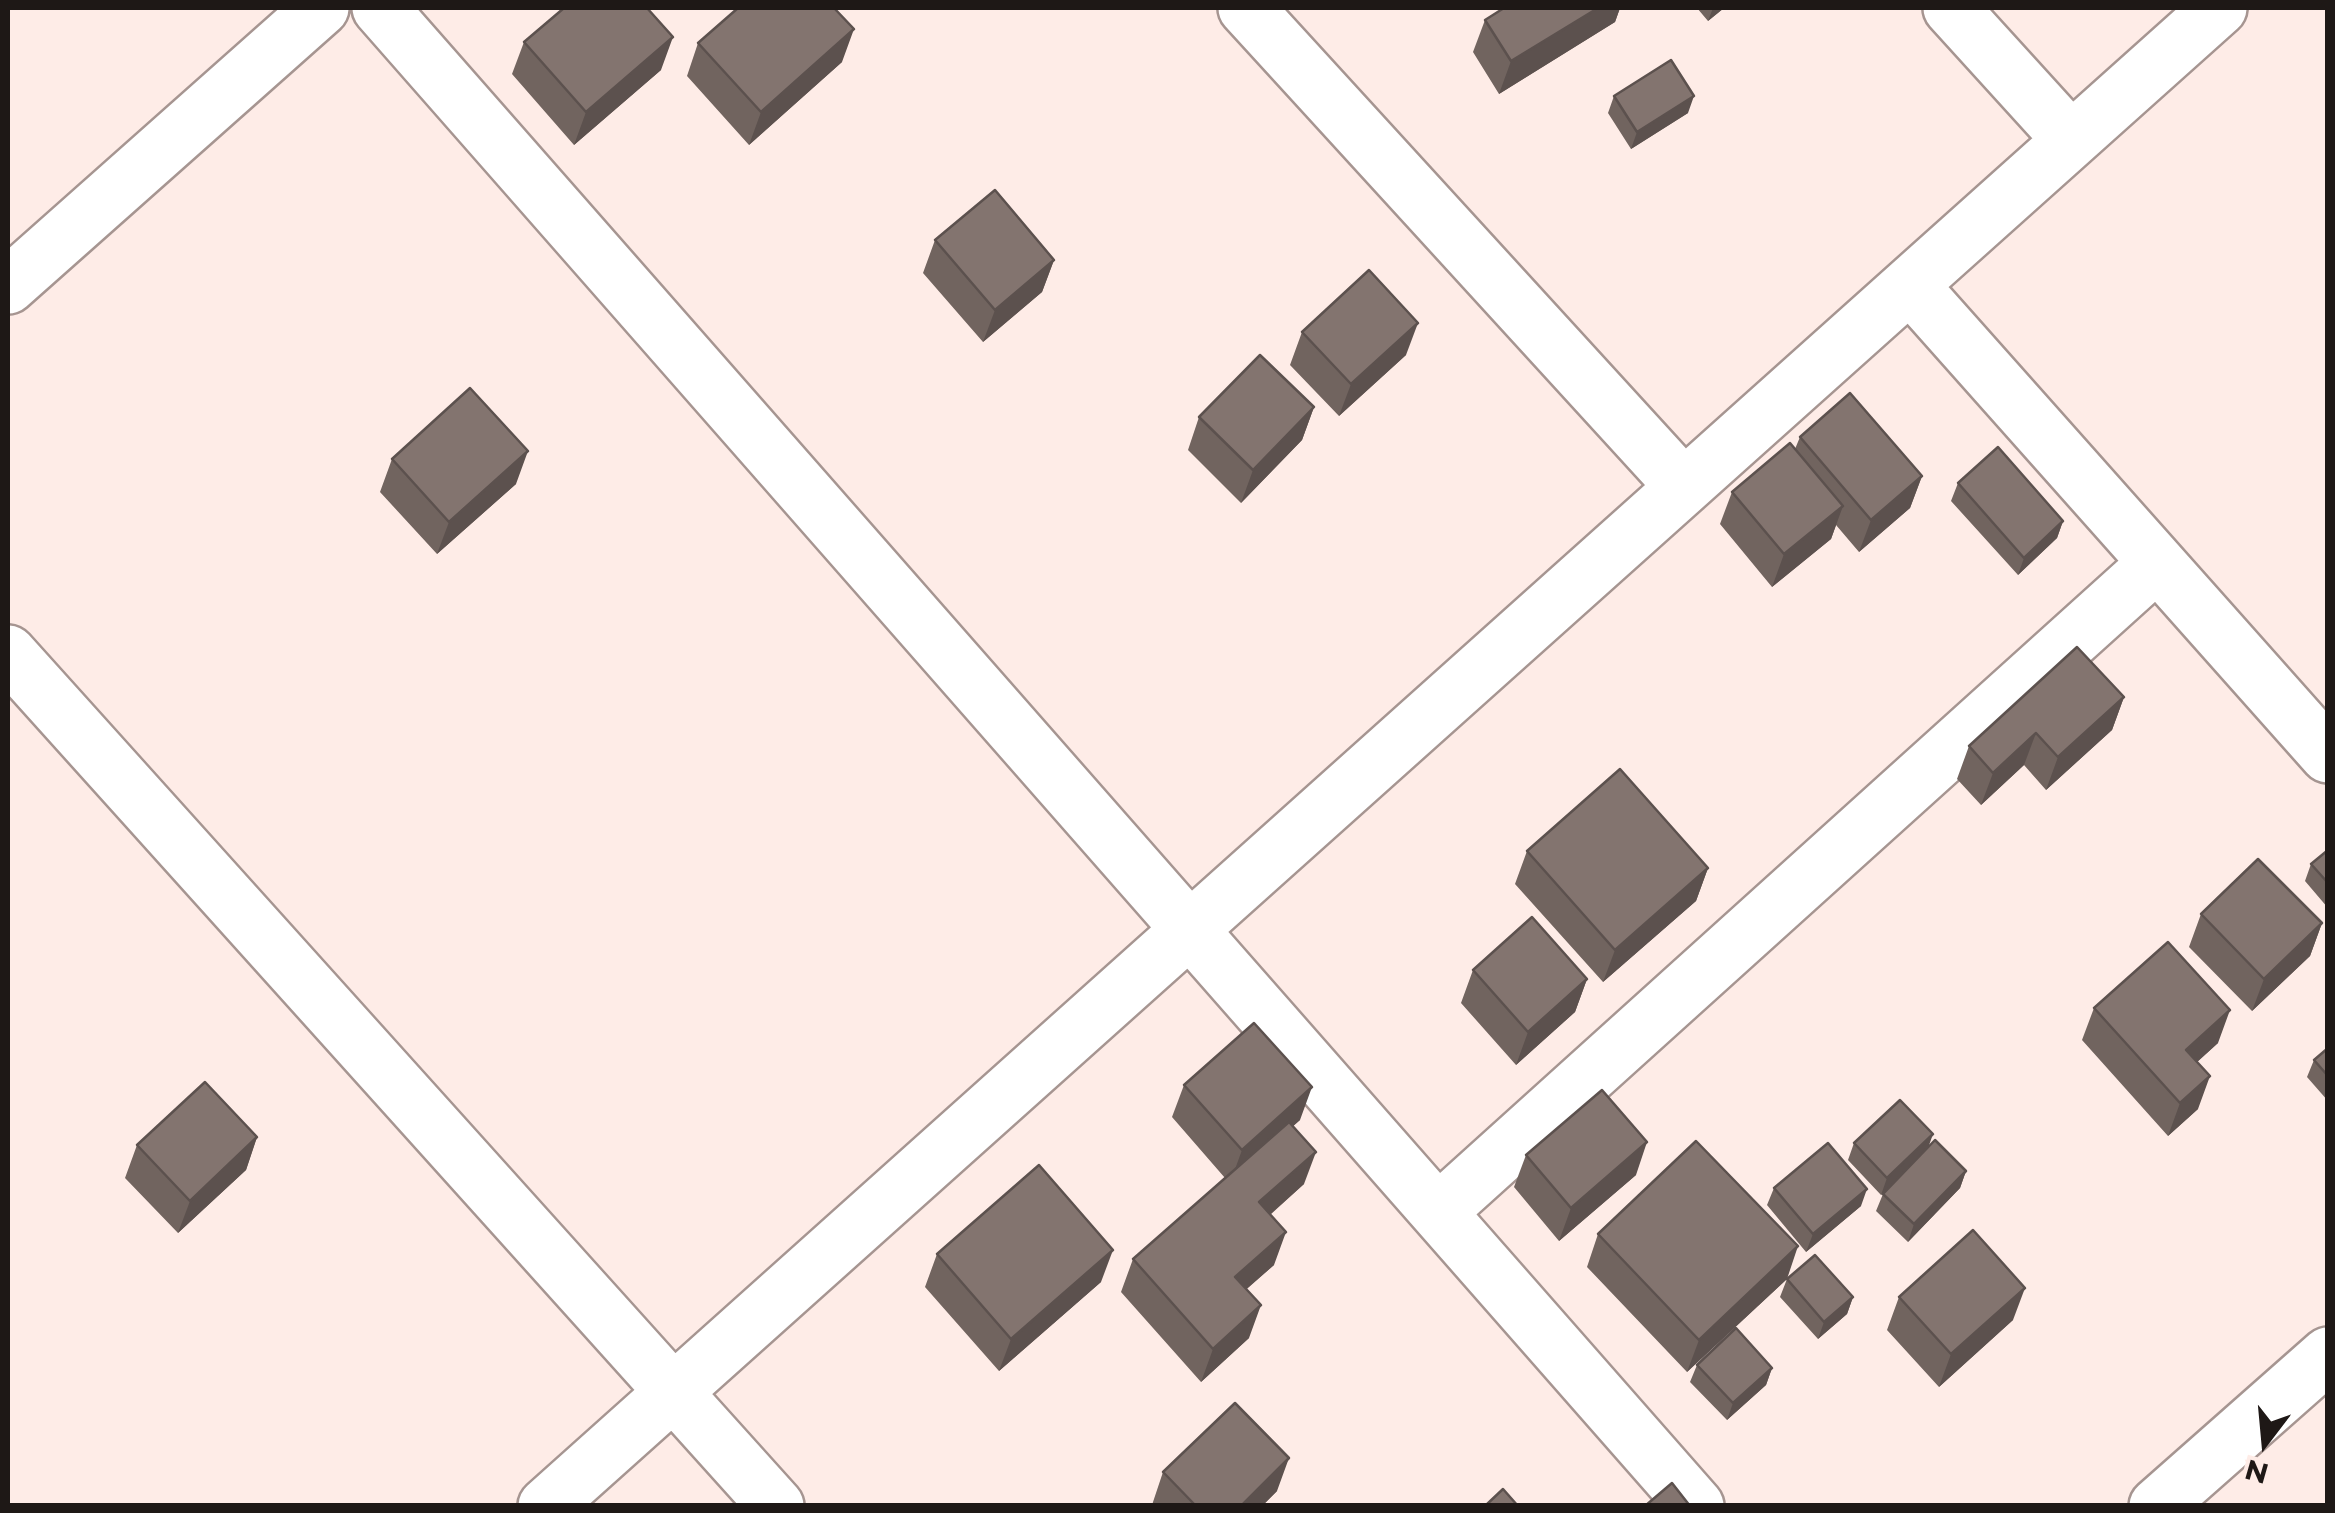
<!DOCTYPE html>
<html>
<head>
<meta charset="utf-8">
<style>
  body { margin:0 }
  #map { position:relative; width:2335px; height:1513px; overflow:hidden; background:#feece7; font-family:Montserrat,sans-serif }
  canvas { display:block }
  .frame { position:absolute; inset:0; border:10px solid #1e1816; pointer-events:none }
  .north { position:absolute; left:2215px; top:1393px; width:100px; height:100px; -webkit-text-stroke:8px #feece7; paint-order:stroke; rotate:196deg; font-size:28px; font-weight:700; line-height:40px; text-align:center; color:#1e1816 }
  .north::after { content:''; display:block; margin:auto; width:35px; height:45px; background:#1e1816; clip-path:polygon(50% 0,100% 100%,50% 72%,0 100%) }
</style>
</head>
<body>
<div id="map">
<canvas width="2335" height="1513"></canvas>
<div class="frame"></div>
<div class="north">N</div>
</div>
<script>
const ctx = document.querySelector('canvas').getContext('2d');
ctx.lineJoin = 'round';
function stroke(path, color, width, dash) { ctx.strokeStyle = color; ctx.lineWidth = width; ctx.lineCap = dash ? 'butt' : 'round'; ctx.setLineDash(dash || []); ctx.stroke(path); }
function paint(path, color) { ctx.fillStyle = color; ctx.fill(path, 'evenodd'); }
const minor = new Path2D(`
  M 380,8 L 1696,1506
  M 1246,8 L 1684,487
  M 1951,8 L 2071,140
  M 1910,285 L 2328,755
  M 8,286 L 321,8
  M 8,653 L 776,1506
  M 1438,1212 L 2157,563
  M 546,1506 L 2219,8
  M 2157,1506 L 2328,1355`);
const wall = new Path2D(`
  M 1504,8 L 1620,8 L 1615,22 L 1499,94 L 1473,52 L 1485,20 Z
  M 1697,8 L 1724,8 L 1708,21 Z
  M 524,42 L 661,70 L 574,145 L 512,74 Z
  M 698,43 L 842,62 L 749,145 L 687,76 Z
  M 1614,96 L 1688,113 L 1631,149 L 1608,113 Z
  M 935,240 L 1054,260 L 1042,292 L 983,342 L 923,273 Z
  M 1302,332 L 1406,355 L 1339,416 L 1290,365 Z
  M 1314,407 L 1302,440 L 1241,503 L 1188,450 L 1199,417 Z
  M 1800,437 L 1922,476 L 1910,508 L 1859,552 L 1836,525 L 1831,539 L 1772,587 L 1720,524 L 1732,492 L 1795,449 Z
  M 392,459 L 516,484 L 437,554 L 380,492 Z
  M 1958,483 L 2063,521 L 2057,538 L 2018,575 L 1951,501 Z
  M 2124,697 L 2112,730 L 2046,790 L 2024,765 L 1981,805 L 1957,779 L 1969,746 Z
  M 2328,850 L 2328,908 L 2305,881 L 2311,864 Z
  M 1527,851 L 1708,868 L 1696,901 L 1603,982 L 1515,884 Z
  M 2201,914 L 2322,923 L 2310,956 L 2252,1011 L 2189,947 Z
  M 1473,970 L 1587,979 L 1575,1012 L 1516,1065 L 1461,1003 Z
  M 2094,1008 L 2218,1043 L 2197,1062 L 2198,1109 L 2168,1136 L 2082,1040 Z
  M 2328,1048 L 2328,1101 L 2307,1077 L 2314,1060 Z
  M 1184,1085 L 1300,1120 L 1293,1126 L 1304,1184 L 1270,1215 L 1274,1265 L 1246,1289 L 1249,1338 L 1201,1382 L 1121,1292 L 1133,1259 L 1225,1178 L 1172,1117 Z
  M 257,1137 L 246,1170 L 178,1233 L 125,1178 L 137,1145 Z
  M 1854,1143 L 1928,1147 L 1966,1171 L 1960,1188 L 1908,1242 L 1876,1211 L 1883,1194 L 1887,1189 L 1881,1195 L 1848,1160 Z
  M 1526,1155 L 1636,1175 L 1559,1241 L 1514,1187 Z
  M 1774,1188 L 1861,1206 L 1806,1252 L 1767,1205 Z
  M 1598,1234 L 1787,1279 L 1687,1372 L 1587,1267 Z
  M 937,1254 L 1101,1282 L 999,1371 L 925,1287 Z
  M 1787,1279 L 1853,1297 L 1847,1314 L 1818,1339 L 1780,1297 Z
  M 1899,1297 L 2013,1320 L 1939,1387 L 1887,1330 Z
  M 1697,1365 L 1772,1368 L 1766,1385 L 1727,1420 L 1690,1382 Z
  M 1163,1472 L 1277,1491 L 1262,1506 L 1152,1505 Z`);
const shadedWall = new Path2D(`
  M 1598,8 L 1620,8 L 1615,22 L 1499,94 L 1511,61 Z
  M 1713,8 L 1724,8 L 1708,21 Z
  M 854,29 L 842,62 L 749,145 L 761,112 Z
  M 673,37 L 661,70 L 574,145 L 586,112 Z
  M 1694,96 L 1688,113 L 1631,149 L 1637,132 Z
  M 1054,260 L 1042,292 L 983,342 L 995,310 Z
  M 1418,323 L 1406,355 L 1339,416 L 1351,384 Z
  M 1314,407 L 1302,440 L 1241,503 L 1253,470 Z
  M 528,451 L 516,484 L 437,554 L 449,522 Z
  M 1922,476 L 1910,508 L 1859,552 L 1871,520 Z
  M 1843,506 L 1831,539 L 1772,587 L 1784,554 Z
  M 2063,521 L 2057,538 L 2018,575 L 2024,558 Z
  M 2124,697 L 2112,730 L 2046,790 L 2058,757 Z
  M 2036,733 L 2024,765 L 1981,805 L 1993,773 Z
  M 1708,868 L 1696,901 L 1603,982 L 1615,950 Z
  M 2322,923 L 2310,956 L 2252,1011 L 2264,979 Z
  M 1587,979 L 1575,1012 L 1516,1065 L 1528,1032 Z
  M 2230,1010 L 2218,1043 L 2174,1083 L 2186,1050 Z
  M 2210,1076 L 2198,1109 L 2168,1136 L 2180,1103 Z
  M 1312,1087 L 1300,1120 L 1230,1183 L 1242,1150 Z
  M 1933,1134 L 1927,1151 L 1881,1195 L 1887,1178 Z
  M 257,1137 L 246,1170 L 178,1233 L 190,1201 Z
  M 1647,1142 L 1636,1175 L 1559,1241 L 1571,1208 Z
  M 1316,1152 L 1304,1184 L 1247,1235 L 1259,1202 Z
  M 1966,1171 L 1960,1188 L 1908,1242 L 1914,1224 Z
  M 1867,1189 L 1861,1206 L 1806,1252 L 1813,1234 Z
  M 1286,1232 L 1274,1265 L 1223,1310 L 1235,1277 Z
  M 1798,1246 L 1787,1279 L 1687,1372 L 1699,1340 Z
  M 1113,1250 L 1101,1282 L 999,1371 L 1011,1339 Z
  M 2025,1288 L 2013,1320 L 1939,1387 L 1951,1354 Z
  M 1853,1297 L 1847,1314 L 1818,1339 L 1824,1322 Z
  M 1261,1305 L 1249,1338 L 1201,1382 L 1213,1349 Z
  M 1772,1368 L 1766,1385 L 1727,1420 L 1733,1403 Z
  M 1289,1458 L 1277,1491 L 1262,1506 L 1241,1506 Z`);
const building = new Path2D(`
  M 564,8 L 647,8 L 673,37 L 586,112 L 524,42 Z
  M 738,8 L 834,8 L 854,29 L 761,112 L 698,43 Z
  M 1504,8 L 1598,8 L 1511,61 L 1485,20 Z
  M 1671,60 L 1694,96 L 1637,132 L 1614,96 Z
  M 995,190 L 1054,260 L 995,310 L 935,240 Z
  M 1369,270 L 1418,323 L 1351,384 L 1302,332 Z
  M 1260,355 L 1314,407 L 1253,470 L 1199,417 Z
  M 470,388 L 528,451 L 449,522 L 392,459 Z
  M 1850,393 L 1922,476 L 1871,520 L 1800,437 Z
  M 1790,443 L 1843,506 L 1784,554 L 1732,492 Z
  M 1998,447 L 2063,521 L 2024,558 L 1958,483 Z
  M 2077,647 L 2124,697 L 2058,757 L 2036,733 L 1993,773 L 1969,746 Z
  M 1620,769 L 1708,868 L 1615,950 L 1527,851 Z
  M 2328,850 L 2328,883 L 2311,864 Z
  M 2258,859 L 2322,923 L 2264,979 L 2201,914 Z
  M 1532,917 L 1587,979 L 1528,1032 L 1473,970 Z
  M 2168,942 L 2230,1010 L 2186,1050 L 2210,1076 L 2180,1103 L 2094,1008 Z
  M 1254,1023 L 1312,1087 L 1242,1150 L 1184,1085 Z
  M 2328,1048 L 2328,1076 L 2314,1060 Z
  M 205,1082 L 257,1137 L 190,1201 L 137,1145 Z
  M 1602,1090 L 1647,1142 L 1571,1208 L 1526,1155 Z
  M 1900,1100 L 1933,1134 L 1887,1178 L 1854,1143 Z
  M 1289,1122 L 1316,1152 L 1259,1202 L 1286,1232 L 1235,1277 L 1261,1305 L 1213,1349 L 1133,1259 Z
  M 1935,1140 L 1966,1171 L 1914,1224 L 1883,1194 Z
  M 1696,1141 L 1798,1246 L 1699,1340 L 1598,1234 Z
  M 1828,1143 L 1867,1189 L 1813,1234 L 1774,1188 Z
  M 1039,1165 L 1113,1250 L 1011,1339 L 937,1254 Z
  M 1973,1230 L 2025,1288 L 1951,1354 L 1899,1297 Z
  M 1815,1255 L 1853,1297 L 1824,1322 L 1787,1279 Z
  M 1736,1328 L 1772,1368 L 1733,1403 L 1697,1365 Z
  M 1235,1403 L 1289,1458 L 1241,1506 L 1196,1506 L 1163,1472 Z
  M 1672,1483 L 1690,1506 L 1645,1506 Z
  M 1503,1489 L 1518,1506 L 1485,1506 Z`);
stroke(minor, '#a69591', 60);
stroke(minor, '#fff', 55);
paint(wall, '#71645f');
paint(shadedWall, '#5c514e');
paint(building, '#83746f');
stroke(building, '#5c514e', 2.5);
</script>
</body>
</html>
